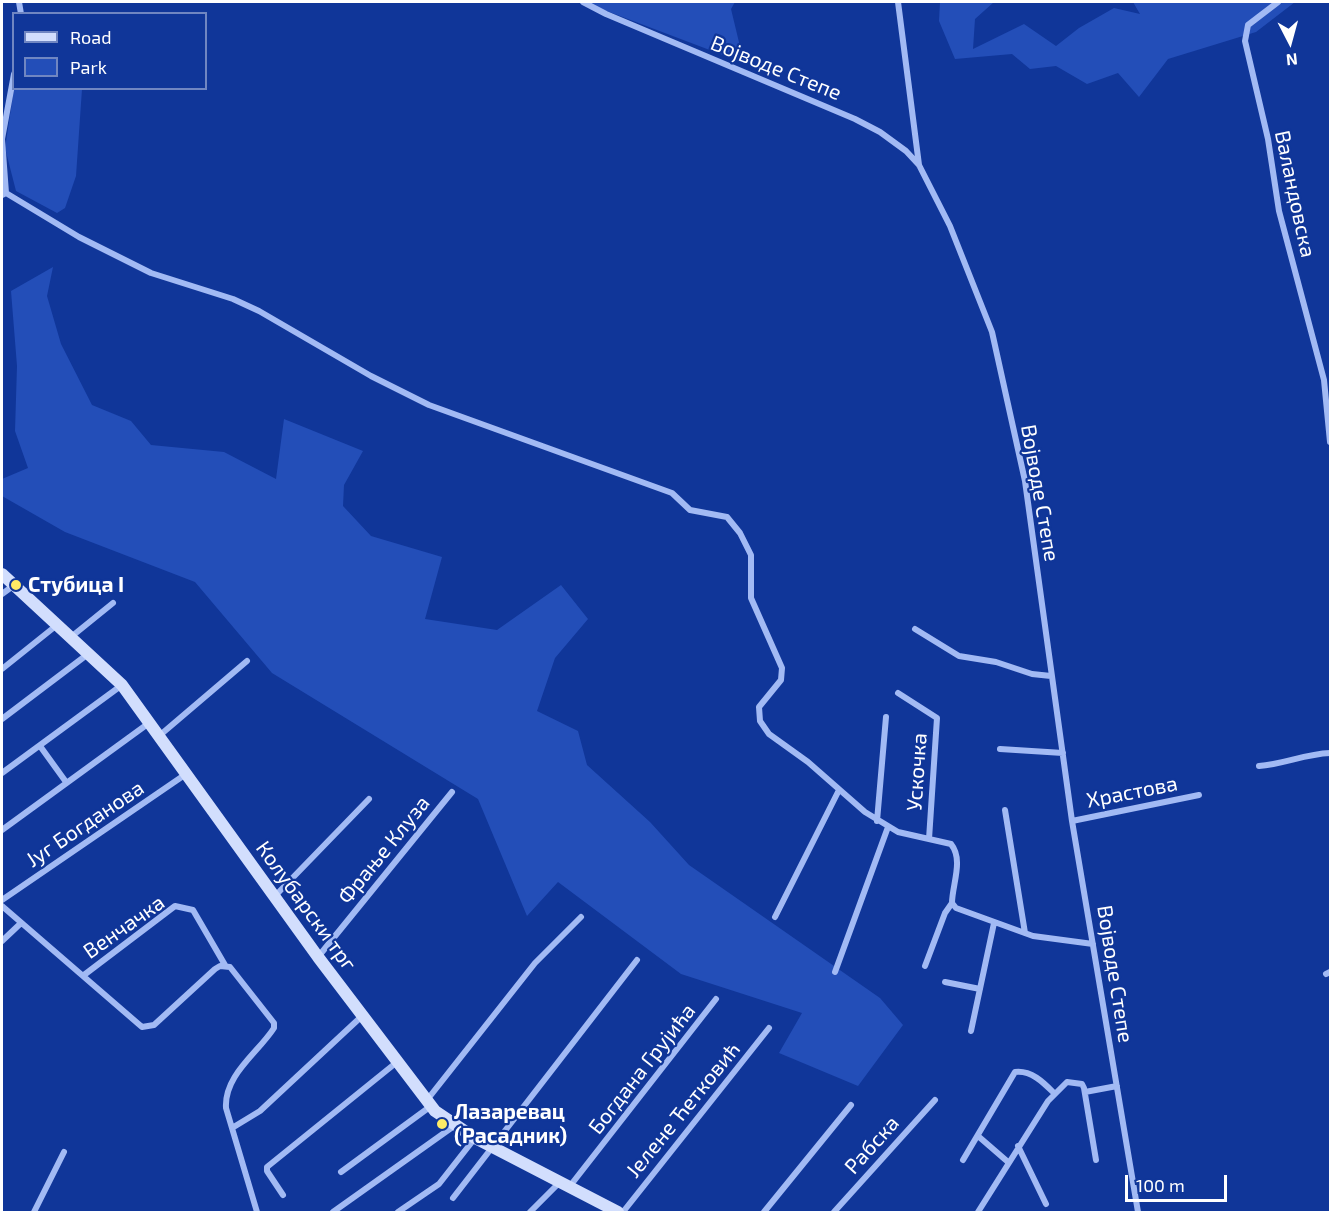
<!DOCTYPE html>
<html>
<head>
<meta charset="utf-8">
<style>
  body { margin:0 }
  #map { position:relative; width:1332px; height:1214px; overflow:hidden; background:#103699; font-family:"Exo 2",sans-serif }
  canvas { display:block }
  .frame { position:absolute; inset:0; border:3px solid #fff; pointer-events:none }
  .legend { position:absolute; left:12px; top:12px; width:195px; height:78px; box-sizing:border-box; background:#103699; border:2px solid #7086c2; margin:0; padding:8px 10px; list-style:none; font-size:18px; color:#fff }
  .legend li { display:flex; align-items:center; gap:12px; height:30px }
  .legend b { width:30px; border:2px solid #7086c2 }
  .north { position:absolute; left:1260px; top:12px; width:60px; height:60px; -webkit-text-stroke:4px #103699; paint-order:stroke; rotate:174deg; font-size:16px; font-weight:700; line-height:24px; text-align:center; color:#fff }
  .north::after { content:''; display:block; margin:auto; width:21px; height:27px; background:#fff; clip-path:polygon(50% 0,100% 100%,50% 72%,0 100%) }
  .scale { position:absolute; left:1125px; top:1175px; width:102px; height:27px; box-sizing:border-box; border:3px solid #fff; border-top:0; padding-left:8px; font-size:18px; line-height:21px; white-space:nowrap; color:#fff; -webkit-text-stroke:4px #103699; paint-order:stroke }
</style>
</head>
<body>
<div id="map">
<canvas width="1332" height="1214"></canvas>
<div class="frame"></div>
<ul class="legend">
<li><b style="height:8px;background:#d2defd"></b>Road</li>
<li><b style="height:16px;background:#234eb8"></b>Park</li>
</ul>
<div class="north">N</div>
<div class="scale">100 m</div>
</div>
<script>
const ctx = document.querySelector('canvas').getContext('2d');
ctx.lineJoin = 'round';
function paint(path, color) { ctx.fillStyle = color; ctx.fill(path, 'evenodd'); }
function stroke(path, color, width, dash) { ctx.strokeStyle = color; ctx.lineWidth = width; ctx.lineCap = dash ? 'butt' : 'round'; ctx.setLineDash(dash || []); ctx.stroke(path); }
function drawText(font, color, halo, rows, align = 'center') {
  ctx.font = font + ' "Exo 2",sans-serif'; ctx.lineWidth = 4.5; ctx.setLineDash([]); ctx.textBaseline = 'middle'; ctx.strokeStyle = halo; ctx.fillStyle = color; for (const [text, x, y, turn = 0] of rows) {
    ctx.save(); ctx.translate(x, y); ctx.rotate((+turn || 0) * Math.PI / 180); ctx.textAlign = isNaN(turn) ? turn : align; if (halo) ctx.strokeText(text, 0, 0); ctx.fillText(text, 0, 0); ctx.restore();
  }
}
const green = new Path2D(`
  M 583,2 L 735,2 L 731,9 L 744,63 Z
  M 940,2 L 994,2 L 975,19 L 973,49 L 1024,24 L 1056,46 L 1079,28 L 1114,8 L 1140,14 L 1133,2 L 1295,2 L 1256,32 L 1168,59 L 1139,97 L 1118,73 L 1087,84 L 1056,66 L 1030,69 L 1012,54 L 955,59 L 939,21 Z
  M 14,89 L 82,89 L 76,176 L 65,208 L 57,213 L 16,191 L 5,148 Z
  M 53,267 L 47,296 L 61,344 L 92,405 L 131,421 L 151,445 L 224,452 L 276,479 L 284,419 L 363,451 L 344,485 L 343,506 L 371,536 L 442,557 L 425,619 L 497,630 L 561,585 L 588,619 L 555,658 L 537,711 L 578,731 L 587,765 L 650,822 L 689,865 L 880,998 L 903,1025 L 858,1086 L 779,1053 L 802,1013 L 681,974 L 558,882 L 527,916 L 478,799 L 272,673 L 195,582 L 65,532 L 2,496 L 2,479 L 28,468 L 15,431 L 17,366 L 11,291 Z`);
const street = new Path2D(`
  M 19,2 L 21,14
  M 583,2 L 606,14 L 855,119 L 880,132 L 906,151 L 919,165 L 950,226 L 992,332 L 1025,481 L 1072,821 L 1138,1212
  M 898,2 L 919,165
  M 1278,2 L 1248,25 L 1245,41 L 1268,139 L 1279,211 L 1324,380 L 1330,442
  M 6,193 L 79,237 L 151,273 L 233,299 L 259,311 L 371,376 L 429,405 L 672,493 L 690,510 L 727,517 L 740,533 L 751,555 L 751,598 L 782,668 L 781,680 L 759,707 L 760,721 L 769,734 L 808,762 L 865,812 L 898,832 L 951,844 C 964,860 952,885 952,903 L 956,908 L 1033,936 L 1093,944
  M 2,195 L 6,193 L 2,139 L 14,74
  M 2,594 L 13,586
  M 915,629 L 959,656 L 996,662 L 1032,674 L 1051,676
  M 71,637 L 113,603
  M 2,669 L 57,625
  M 898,693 L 937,718 L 929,839
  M 2,719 L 88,654
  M 159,736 L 247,661
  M 40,746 L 66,782
  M 1000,749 L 1063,753
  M 1259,766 C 1284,764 1305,754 1330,753
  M 2,773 L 122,685
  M 1005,810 L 1025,933
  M 877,821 L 886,717
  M 1072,821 L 1199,795
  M 2,830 L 149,723
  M 275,896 L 369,799
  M 2,900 L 186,774
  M 2,906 L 142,1027 L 154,1025 L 215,969 L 220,966 L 230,967 L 274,1023 L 274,1028 C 258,1053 224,1075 226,1108 L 257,1212
  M 775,917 L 839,790
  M 2,941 L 20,924
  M 318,957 L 452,792
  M 925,966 L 945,913 L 952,903
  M 835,972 L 888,827
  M 1326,974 L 1330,972
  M 84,975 L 175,906 L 193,910 L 225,965
  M 945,982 L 980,989
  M 971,1031 L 994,923
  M 1085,1092 L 1117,1086
  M 427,1100 L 535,963 L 581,917
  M 232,1128 L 260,1111 L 362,1016
  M 978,1136 L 1008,1162
  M 1018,1146 L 1046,1204
  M 963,1160 L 1015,1072 C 1031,1070 1043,1082 1054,1093
  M 341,1172 L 431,1106
  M 570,1186 L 716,999
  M 283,1195 L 267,1171 L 267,1167 L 397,1062
  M 453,1198 L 637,960
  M 34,1212 L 64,1152
  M 333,1212 L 454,1126
  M 398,1212 L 439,1184 L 475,1138
  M 530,1212 L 560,1182
  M 623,1212 L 769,1028
  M 764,1212 L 851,1105
  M 834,1212 L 935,1100
  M 978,1212 L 1048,1101 L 1067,1082 L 1082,1084 L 1084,1088 L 1096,1160`);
const secondary = new Path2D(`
  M 2,574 L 122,685 L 318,957 L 435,1111 L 475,1138 L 618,1212`);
const markers = [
  [16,585,6,"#ffeb65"],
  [442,1124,6,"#ffeb65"]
];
const streetNames = [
  ["Војводе Степе",776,68,22],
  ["Валандовска",1295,194,78],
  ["Војводе Степе",1040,493,80],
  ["Ускочка",917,772,-86],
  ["Храстова",1132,792,-11],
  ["Југ Богданова",85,824,-34],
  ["Фрање Клуза",384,850,-51],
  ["Колубарски трг",306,906,54],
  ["Венчачка",124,927,-35],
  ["Војводе Степе",1115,974,81],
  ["Богдана Грујића",642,1069,-52],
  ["Јелене Ћетковић",683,1110,-51],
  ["Рабска",872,1145,-48]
];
const poiNames = [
  ["Стубица I",28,585],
  ["Лазаревац",454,1112],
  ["(Расадник)",454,1136]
];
paint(green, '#234eb8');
stroke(street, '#a2baf4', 6);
stroke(secondary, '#d2defd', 12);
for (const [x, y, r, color] of markers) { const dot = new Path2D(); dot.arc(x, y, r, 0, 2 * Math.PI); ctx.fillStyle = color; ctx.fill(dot); stroke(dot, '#103699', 2); }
drawText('21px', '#fff', '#103699', streetNames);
drawText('bold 21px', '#fff', '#103699', poiNames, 'left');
</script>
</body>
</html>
